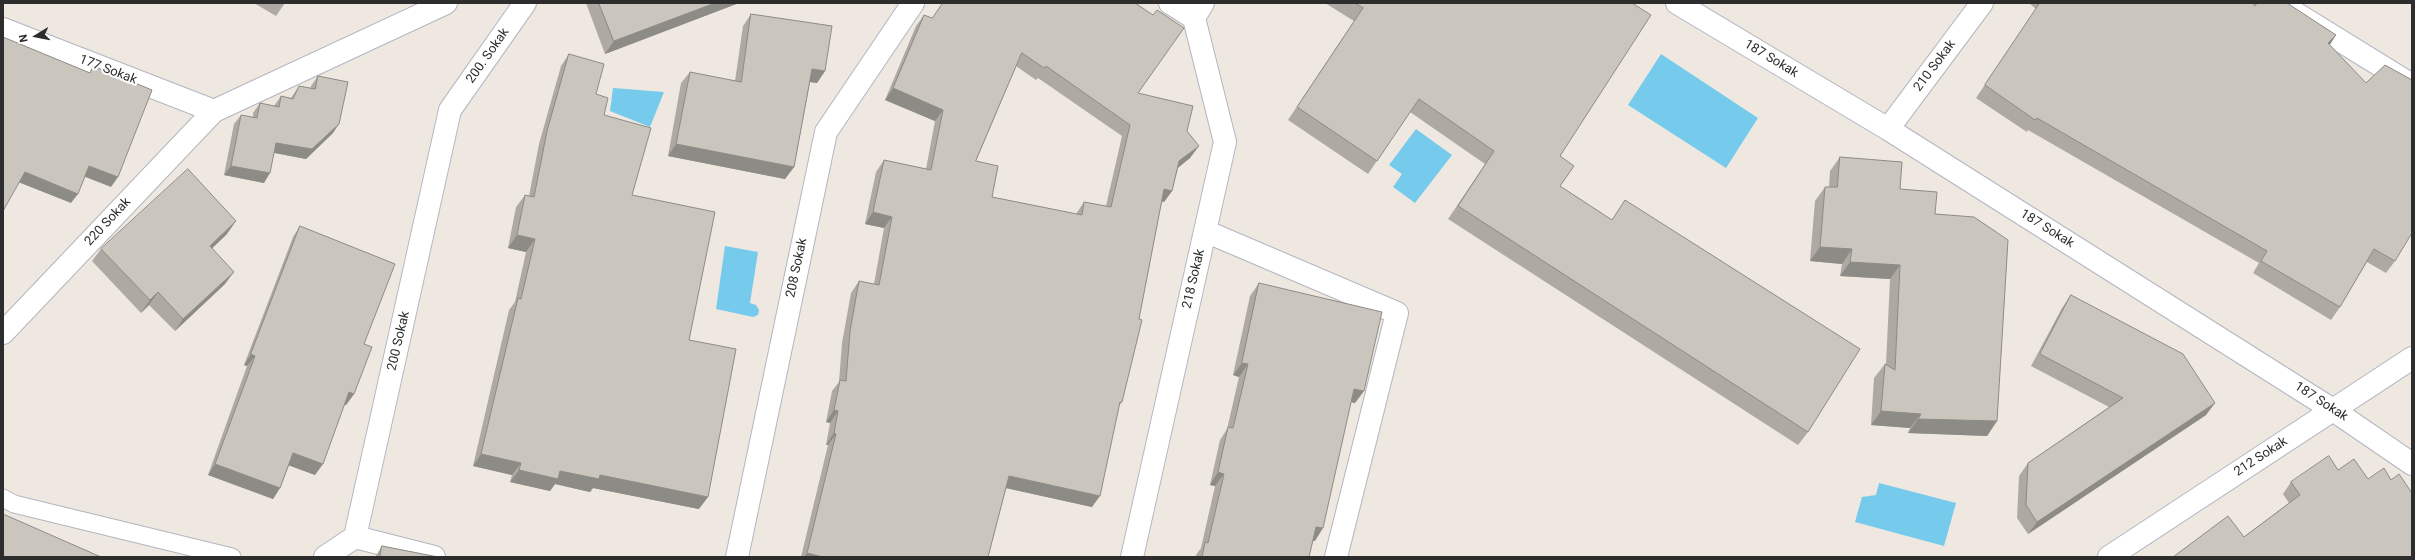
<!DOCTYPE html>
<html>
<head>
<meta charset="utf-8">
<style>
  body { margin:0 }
  #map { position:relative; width:2415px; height:560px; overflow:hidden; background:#eee8e0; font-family:Roboto,sans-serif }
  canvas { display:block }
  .frame { position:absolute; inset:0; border:4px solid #2d2d2d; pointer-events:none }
  .north { position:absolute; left:16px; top:16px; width:40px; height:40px; -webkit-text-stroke:3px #fff; paint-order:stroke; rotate:260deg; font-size:11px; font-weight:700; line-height:16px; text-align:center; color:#2d2d2d }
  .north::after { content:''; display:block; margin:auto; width:14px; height:18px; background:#2d2d2d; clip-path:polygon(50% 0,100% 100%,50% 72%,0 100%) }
</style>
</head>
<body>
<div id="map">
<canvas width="2415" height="560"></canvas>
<div class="frame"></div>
<div class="north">N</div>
</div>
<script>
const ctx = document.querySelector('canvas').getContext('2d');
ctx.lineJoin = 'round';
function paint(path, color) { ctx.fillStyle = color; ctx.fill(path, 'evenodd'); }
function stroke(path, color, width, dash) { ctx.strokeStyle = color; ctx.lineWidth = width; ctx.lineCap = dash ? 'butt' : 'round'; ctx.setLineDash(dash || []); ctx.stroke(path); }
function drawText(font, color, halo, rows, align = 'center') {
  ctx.font = font + ' Roboto,sans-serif'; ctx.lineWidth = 4; ctx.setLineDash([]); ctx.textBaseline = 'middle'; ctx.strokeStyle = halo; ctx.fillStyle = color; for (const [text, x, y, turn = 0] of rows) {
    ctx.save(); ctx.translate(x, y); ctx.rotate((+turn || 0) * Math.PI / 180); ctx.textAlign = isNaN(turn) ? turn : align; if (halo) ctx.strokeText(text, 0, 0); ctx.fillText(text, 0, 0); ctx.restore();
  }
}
const water = new Path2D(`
  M 1661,54 L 1758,118 L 1726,168 L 1628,105 Z
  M 613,88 L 664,92 L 650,127 L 610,111 Z
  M 1416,129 L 1452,155 L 1415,203 L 1393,187 L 1402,174 L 1389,165 Z
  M 725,246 L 758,252 L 750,303 L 756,305 L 759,310 L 758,315 L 753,317 L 716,309 Z
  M 1879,483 L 1956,503 L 1944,546 L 1855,522 L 1862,497 L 1876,495 Z`);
const lane = new Path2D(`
  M 3,498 L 14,504 L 232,557`);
const street = new Path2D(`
  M 1170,3 L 1194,18
  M 1677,3 L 1888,129 L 2333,410 L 2412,464
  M 2279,3 L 2412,85
  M 3,29 L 214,111
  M 1888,129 L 1982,3
  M 1205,231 L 1397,313 L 1336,557
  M 3,333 L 214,111 L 446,3
  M 355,537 L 434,557
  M 325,557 L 355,537 L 450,110 L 525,3
  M 737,557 L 826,132 L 913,3
  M 1132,557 L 1225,142 L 1194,18 L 1203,3
  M 2109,557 L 2412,358`);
const wall = new Path2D(`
  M 254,3 L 285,3 L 276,16 Z
  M 586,3 L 739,3 L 605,54 Z
  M 1325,3 L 1632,3 L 1560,156 L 1560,186 L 1612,220 L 1625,200 L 1808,432 L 1798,445 L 1448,219 L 1485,164 L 1410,112 L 1368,174 L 1288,120 L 1354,21 Z
  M 2029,3 L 2252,3 L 2254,5 L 2256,3 L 2287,3 L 2330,45 L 2395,261 L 2386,273 L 2367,262 L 2340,307 L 2331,320 L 2253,273 L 2259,263 L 2028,130 L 2027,132 L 1976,98 L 2036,9 Z
  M 751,14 L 825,71 L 817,83 L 810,82 L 794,167 L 785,179 L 668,156 L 681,83 L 690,72 L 735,81 L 743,26 Z
  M 924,15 L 932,18 L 1138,93 L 1187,131 L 1190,158 L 1178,168 L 1172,191 L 1164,202 L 1162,201 L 1122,402 L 1119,406 L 1092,507 L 1006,488 L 988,557 L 801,557 L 828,445 L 826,445 L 830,423 L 826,422 L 832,391 L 839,382 L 842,343 L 851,293 L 859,281 L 874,284 L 884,228 L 865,224 L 876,172 L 884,160 L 926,169 L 935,121 L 885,100 L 916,26 ZM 1016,66 L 1036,80 L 1038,78 L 1122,136 L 1106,206 L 1084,202 L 1076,214 L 992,197 L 976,161 Z
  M 569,54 L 596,94 L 604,115 L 632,195 L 689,340 L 699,509 L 593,488 L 590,492 L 555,484 L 550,491 L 510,482 L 512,475 L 473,466 L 509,310 L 515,302 L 526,252 L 508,248 L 516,207 L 525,195 L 529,196 L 539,144 L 561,66 Z
  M 318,76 L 333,133 L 306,159 L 274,153 L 264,183 L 224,175 L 234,124 L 241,115 L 253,117 L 253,113 L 260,103 L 274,106 L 281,96 L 291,98 L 299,86 L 311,88 L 311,86 Z
  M 1840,157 L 1900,189 L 1935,214 L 1997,421 L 1987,436 L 1908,433 L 1910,428 L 1871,425 L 1874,378 L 1885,364 L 1886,364 L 1890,279 L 1840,276 L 1842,264 L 1810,261 L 1815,201 L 1825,187 L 1829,187 L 1830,171 Z
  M 300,226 L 364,344 L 354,394 L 346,405 L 344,405 L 315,475 L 289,465 L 280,488 L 273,499 L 208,475 L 247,366 L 244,365 L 293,237 Z
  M 227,234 L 212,248 L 225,284 L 175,331 L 149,305 L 141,313 L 92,261 L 101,249 Z
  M 1259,283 L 1355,403 L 1351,402 L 1315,541 L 1313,541 L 1309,557 L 1196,557 L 1196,555 L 1201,548 L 1215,486 L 1210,485 L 1220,440 L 1227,429 L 1239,377 L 1233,375 L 1250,296 Z
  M 2071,295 L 2206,415 L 2028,534 L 2017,518 L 2019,476 L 2028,463 L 2109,407 L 2031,366 L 2062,308 Z
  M 2338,470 L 2368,479 L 2391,480 L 2244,537 L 2289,503 L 2283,494 L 2291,482 Z
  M 382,546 L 438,557 L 375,557 Z`);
const shadedWall = new Path2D(`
  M 715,3 L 739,3 L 605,54 L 614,41 Z
  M 2336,35 L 2328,48 L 2328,43 Z
  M 812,69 L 825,71 L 817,83 L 804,81 Z
  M 893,88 L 943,110 L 935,121 L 885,100 Z
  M 339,124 L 333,133 L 306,159 L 270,152 L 276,143 Z
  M 676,144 L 794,167 L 785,179 L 668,156 Z
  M 1199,146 L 1190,158 L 1171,173 L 1179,161 Z
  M 89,166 L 118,177 L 111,187 L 83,176 Z
  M 231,166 L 270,173 L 264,183 L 224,175 Z
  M 25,172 L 78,194 L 71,203 L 18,182 Z
  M 1164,189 L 1172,191 L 1164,202 L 1156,200 Z
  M 873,212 L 892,217 L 884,228 L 865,224 Z
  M 236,221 L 227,234 L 201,259 L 210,246 Z
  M 517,235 L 535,239 L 526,252 L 508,248 Z
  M 1820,247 L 1852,249 L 1842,264 L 1810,261 Z
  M 1850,262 L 1900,265 L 1890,279 L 1840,276 Z
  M 234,272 L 225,284 L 175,331 L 183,319 Z
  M 158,292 L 149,305 L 141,313 L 150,300 Z
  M 251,354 L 255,356 L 247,366 L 244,365 Z
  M 1242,363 L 1248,364 L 1239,377 L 1233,375 Z
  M 1354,389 L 1364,391 L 1355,403 L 1345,401 Z
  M 349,392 L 354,394 L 346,405 L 341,403 Z
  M 2215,403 L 2206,415 L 2028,534 L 2037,522 Z
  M 834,410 L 838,411 L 830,423 L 826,422 Z
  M 1881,411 L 1921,414 L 1910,428 L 1871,425 Z
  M 1918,419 L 1997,421 L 1987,436 L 1908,433 Z
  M 834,433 L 836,434 L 828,445 L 826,445 Z
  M 293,453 L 323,464 L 315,475 L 285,464 Z
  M 481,454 L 521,463 L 512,475 L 473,466 Z
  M 215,464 L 280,488 L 273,499 L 208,475 Z
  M 519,470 L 560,471 L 600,475 L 708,497 L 699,509 L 593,488 L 590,492 L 555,484 L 550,491 L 510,482 Z
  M 1218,472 L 1224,474 L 1215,486 L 1210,485 Z
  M 1009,476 L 1100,496 L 1092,507 L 1001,487 Z
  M 1316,527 L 1323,528 L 1315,541 L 1307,539 Z
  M 807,553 L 823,557 L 804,557 Z`);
const building = new Path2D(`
  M 599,3 L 715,3 L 614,41 Z
  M 943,3 L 1135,3 L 1153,15 L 1157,10 L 1184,28 L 1138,93 L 1193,106 L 1187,131 L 1199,146 L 1179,161 L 1172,191 L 1164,189 L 1139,319 L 1142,320 L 1122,402 L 1120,402 L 1100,496 L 1009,476 L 988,557 L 823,557 L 807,553 L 836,434 L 834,433 L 838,411 L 834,410 L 840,380 L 846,381 L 850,331 L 859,281 L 879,285 L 892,217 L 873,212 L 884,160 L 931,170 L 943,110 L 893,88 L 924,15 L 932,18 ZM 1022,53 L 1044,68 L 1046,66 L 1130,125 L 1111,207 L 1084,202 L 1082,215 L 992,197 L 998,166 L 976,161 Z
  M 1355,3 L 1632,3 L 1651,15 L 1560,156 L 1574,166 L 1560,186 L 1612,220 L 1625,200 L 1860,349 L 1808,432 L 1458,206 L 1494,151 L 1419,99 L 1377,161 L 1297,107 L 1363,8 Z
  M 2040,3 L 2252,3 L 2255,6 L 2257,3 L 2287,3 L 2336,35 L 2328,43 L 2366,83 L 2385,65 L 2412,80 L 2412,233 L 2395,261 L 2374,249 L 2340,307 L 2261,261 L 2267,251 L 2037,118 L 2035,120 L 1985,85 Z
  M 751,14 L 832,26 L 825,71 L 812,69 L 794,167 L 676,144 L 690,72 L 741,82 Z
  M 3,37 L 90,73 L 93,66 L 152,90 L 118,177 L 89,166 L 78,194 L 25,172 L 3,211 Z
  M 569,54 L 604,64 L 596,94 L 608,98 L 604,115 L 651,128 L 632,195 L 715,212 L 689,340 L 736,349 L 708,497 L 600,475 L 599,479 L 560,471 L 558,479 L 519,470 L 521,463 L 481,454 L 518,298 L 521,299 L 535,239 L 517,235 L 525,195 L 534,197 L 547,131 Z
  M 318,76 L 348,82 L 339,124 L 312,149 L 276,143 L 270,173 L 231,166 L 241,115 L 257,118 L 260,103 L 279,107 L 281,96 L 293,99 L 299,86 L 315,89 Z
  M 1840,157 L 1902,162 L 1900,189 L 1937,192 L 1935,214 L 1974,217 L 2008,240 L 1997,421 L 1918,419 L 1921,414 L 1881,411 L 1885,364 L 1895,370 L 1900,265 L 1850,262 L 1852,249 L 1820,247 L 1825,187 L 1837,187 Z
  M 188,169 L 236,221 L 210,246 L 234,272 L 183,319 L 158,292 L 150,300 L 101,249 Z
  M 300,226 L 395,264 L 364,344 L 372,347 L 354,394 L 349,392 L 323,464 L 293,453 L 280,488 L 215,464 L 255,356 L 251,354 Z
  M 1259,283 L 1382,312 L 1364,391 L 1354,389 L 1323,528 L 1316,527 L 1309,557 L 1202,557 L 1205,542 L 1208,543 L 1224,474 L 1218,472 L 1228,427 L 1233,428 L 1248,364 L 1242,363 Z
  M 2071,295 L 2183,354 L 2215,403 L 2037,522 L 2026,505 L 2028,463 L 2123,398 L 2040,354 Z
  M 2329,456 L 2338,470 L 2354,459 L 2368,479 L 2384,468 L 2391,480 L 2399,474 L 2412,493 L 2412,557 L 2173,557 L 2228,516 L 2244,537 L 2300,495 L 2291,482 Z
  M 3,514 L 101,557 L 3,557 Z
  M 382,546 L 438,557 L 380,557 Z`);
const streetNames = [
  ["200. Sokak",488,56,-55],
  ["187 Sokak",1771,59,31],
  ["210 Sokak",1935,66,-53],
  ["177 Sokak",108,70,21],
  ["220 Sokak",108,222,-47],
  ["187 Sokak",2047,229,32],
  ["208 Sokak",797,268,-78],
  ["218 Sokak",1194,279,-77],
  ["200 Sokak",399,341,-77],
  ["187 Sokak",2321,402,33],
  ["212 Sokak",2261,457,-33]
];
paint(water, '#76cbed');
stroke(lane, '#b3b6c0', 19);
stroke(street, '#b3b6c0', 24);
stroke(lane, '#fff', 17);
stroke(street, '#fff', 22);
paint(wall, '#aeaaa3');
paint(shadedWall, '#8d8b85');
paint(building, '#cac6be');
stroke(building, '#8d8b85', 1);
drawText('13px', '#2d2d2d', '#fff', streetNames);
</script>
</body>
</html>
